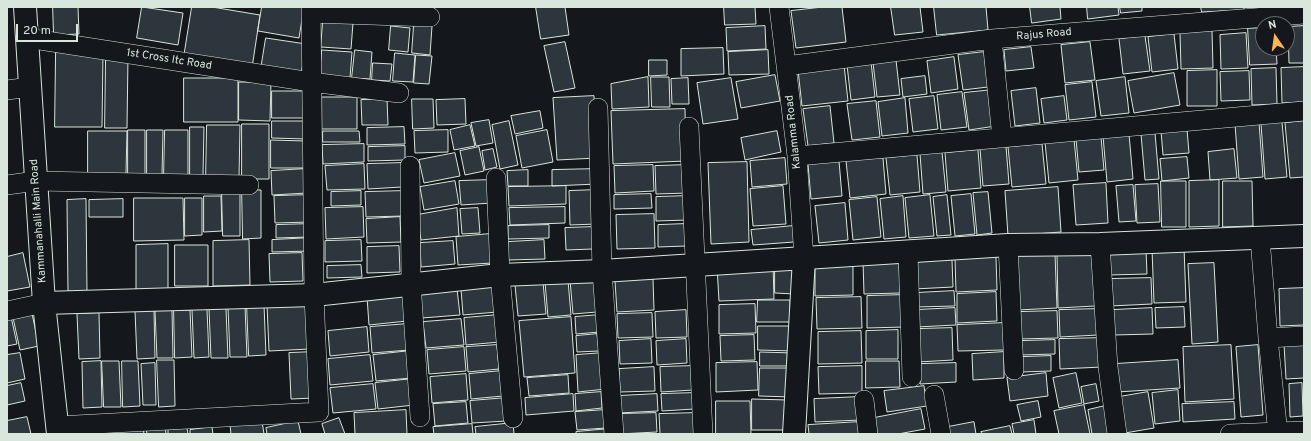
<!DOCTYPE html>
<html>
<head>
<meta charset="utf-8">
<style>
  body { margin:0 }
  #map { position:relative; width:1311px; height:441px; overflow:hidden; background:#14181c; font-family:Overpass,sans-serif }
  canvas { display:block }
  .frame { position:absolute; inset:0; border:8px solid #d8e6dc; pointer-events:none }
  .north { position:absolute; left:1255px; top:16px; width:40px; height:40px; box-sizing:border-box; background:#14181c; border:1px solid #626a69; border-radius:50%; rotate:347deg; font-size:11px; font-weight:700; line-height:16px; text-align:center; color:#d8e6dc }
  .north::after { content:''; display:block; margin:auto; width:14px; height:18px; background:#ffb74d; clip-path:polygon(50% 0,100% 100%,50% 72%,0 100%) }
  .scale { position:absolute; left:16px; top:24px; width:62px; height:18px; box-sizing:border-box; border:2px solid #d8e6dc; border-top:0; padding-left:5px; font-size:12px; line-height:14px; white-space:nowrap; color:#d8e6dc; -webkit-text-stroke:3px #14181c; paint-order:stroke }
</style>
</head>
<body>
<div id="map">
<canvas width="1311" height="441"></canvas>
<div class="frame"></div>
<div class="north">N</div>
<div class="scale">20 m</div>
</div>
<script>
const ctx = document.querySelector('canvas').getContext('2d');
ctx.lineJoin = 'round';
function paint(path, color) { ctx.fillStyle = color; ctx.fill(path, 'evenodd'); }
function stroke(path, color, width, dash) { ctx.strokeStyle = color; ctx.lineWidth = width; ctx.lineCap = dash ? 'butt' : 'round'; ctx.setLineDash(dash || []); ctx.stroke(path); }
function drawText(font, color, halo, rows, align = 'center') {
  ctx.font = font + ' Overpass,sans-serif'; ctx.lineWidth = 3; ctx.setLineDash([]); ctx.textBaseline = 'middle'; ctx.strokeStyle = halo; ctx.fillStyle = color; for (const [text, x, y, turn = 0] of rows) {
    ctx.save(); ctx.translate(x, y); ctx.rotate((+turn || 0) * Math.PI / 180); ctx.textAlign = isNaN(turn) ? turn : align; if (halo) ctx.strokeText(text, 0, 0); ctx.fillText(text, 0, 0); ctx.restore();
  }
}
const building = new Path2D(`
  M 53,7 L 78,7 L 79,34 L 54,35 Z
  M 142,7 L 183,13 L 178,45 L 137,38 Z
  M 192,7 L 212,7 L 260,15 L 252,68 L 184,57 Z
  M 262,7 L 304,7 L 299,38 L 258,31 Z
  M 536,7 L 565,7 L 569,35 L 541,39 Z
  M 724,7 L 755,7 L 756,24 L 725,25 Z
  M 823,7 L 842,7 L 846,42 L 796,48 L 791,11 Z
  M 891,7 L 920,7 L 923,32 L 895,35 Z
  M 934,7 L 986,7 L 988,30 L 937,35 Z
  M 1030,7 L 1060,7 L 1061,19 L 1032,23 Z
  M 1087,7 L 1118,7 L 1119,15 L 1088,19 Z
  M 1120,7 L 1142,7 L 1142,11 L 1121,13 Z
  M 1201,7 L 1244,7 L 1244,10 L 1202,12 Z
  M 323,22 L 353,23 L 351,49 L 321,47 Z
  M 414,25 L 432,26 L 430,55 L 412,53 Z
  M 391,26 L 410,28 L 408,52 L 389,50 Z
  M 765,26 L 766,49 L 727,51 L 726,28 Z
  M 1304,26 L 1304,63 L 1289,63 L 1288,27 Z
  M 1248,28 L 1263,28 L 1263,48 L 1276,48 L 1277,64 L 1250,65 Z
  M 1212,31 L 1213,68 L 1181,69 L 1180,33 Z
  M 1246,33 L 1248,68 L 1221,69 L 1220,35 Z
  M 1174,34 L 1178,69 L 1152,72 L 1148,37 Z
  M 1145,36 L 1150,71 L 1123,74 L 1119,39 Z
  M 266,38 L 306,44 L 301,75 L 261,69 Z
  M 565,42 L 575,88 L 554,92 L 544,46 Z
  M 1090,42 L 1095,80 L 1065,83 L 1061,45 Z
  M 1031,47 L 1034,68 L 1006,71 L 1004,50 Z
  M 723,48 L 724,74 L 681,76 L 681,49 Z
  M 322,50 L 352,52 L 350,78 L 320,75 Z
  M 355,50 L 372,52 L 370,79 L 352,78 Z
  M 768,50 L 769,74 L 729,75 L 728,52 Z
  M 56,52 L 103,52 L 102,127 L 55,127 Z
  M 984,52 L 988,87 L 963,90 L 958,55 Z
  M 395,53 L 415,55 L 413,82 L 393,81 Z
  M 416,55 L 432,56 L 429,84 L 414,83 Z
  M 106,56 L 128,56 L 127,128 L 105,128 Z
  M 954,57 L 958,89 L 931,93 L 927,61 Z
  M 649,60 L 667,60 L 667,75 L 649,76 Z
  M 896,60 L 900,95 L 877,97 L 873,63 Z
  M 871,62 L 875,97 L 851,100 L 847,65 Z
  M 373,63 L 392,64 L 390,81 L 372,80 Z
  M 844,65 L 848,101 L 802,106 L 798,70 Z
  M 1304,67 L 1304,102 L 1282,103 L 1281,68 Z
  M 1276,68 L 1277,104 L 1252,105 L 1251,69 Z
  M 1217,70 L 1217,106 L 1187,106 L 1187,71 Z
  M 1249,71 L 1250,100 L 1221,101 L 1220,72 Z
  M 1174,73 L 1180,105 L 1134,113 L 1128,81 Z
  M 775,75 L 780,101 L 741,108 L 736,82 Z
  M 925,76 L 927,94 L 903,97 L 901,79 Z
  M 648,77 L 649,107 L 612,109 L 611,84 Z
  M 651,77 L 669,77 L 670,107 L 652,107 Z
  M 1125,77 L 1129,113 L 1101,116 L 1096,81 Z
  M 184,78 L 238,78 L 238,122 L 184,122 Z
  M 688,78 L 689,104 L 672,104 L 671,79 Z
  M 731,78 L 738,119 L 703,124 L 697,83 Z
  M 239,82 L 271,82 L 270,121 L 239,120 Z
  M 1092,82 L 1096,117 L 1069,120 L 1065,85 Z
  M 1036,88 L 1040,123 L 1015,126 L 1011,91 Z
  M 992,90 L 996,126 L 969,130 L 964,93 Z
  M 272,91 L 308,91 L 308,118 L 272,118 Z
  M 962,92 L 967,127 L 941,130 L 937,95 Z
  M 594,96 L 597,158 L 557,160 L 553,98 Z
  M 934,96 L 938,129 L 913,132 L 909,99 Z
  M 1064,96 L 1067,120 L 1044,123 L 1041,99 Z
  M 322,97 L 357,97 L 357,129 L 322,129 Z
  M 905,98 L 908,133 L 882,136 L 878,102 Z
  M 387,99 L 388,125 L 362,125 L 361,100 Z
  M 412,99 L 433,99 L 434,128 L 413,129 Z
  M 465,99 L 466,124 L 437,125 L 436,100 Z
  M 876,101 L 880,137 L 852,140 L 847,104 Z
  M 830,106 L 834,143 L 808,146 L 803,109 Z
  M 685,109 L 686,161 L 613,164 L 611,111 Z
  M 540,111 L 543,128 L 515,134 L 511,116 Z
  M 489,120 L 493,143 L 476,146 L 471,123 Z
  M 272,121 L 306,121 L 306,139 L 272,138 Z
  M 509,121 L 518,165 L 500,169 L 492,125 Z
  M 1304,121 L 1304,177 L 1290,178 L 1285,123 Z
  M 1259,122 L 1263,177 L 1239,179 L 1235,124 Z
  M 1282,122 L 1287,177 L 1265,179 L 1261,124 Z
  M 242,124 L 269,124 L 269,179 L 242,179 Z
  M 207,125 L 240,125 L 239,178 L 206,178 Z
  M 470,125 L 475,146 L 454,150 L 450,130 Z
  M 190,127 L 204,127 L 203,176 L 190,175 Z
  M 404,127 L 405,144 L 367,145 L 367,128 Z
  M 1187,129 L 1189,153 L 1163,155 L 1161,131 Z
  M 128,130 L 145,130 L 145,174 L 128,174 Z
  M 147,130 L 163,130 L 162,175 L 147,174 Z
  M 165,130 L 188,130 L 188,175 L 164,175 Z
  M 448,130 L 448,152 L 415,153 L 414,131 Z
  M 547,130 L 553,162 L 522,168 L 516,136 Z
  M 88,131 L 127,131 L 126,174 L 88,173 Z
  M 323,131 L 359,131 L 360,142 L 323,142 Z
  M 777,131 L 781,152 L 745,160 L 741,138 Z
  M 1155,133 L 1159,179 L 1145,180 L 1141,134 Z
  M 1129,134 L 1133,179 L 1107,182 L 1103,136 Z
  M 1101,137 L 1104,170 L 1079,172 L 1076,139 Z
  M 1074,139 L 1078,180 L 1049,183 L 1045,142 Z
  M 271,140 L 307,141 L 306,168 L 271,168 Z
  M 364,144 L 364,162 L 323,164 L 322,145 Z
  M 1042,144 L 1046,184 L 1012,187 L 1008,147 Z
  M 405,146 L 405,160 L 368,161 L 368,147 Z
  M 1006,146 L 1009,184 L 983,186 L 980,149 Z
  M 479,147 L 484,171 L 465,175 L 460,151 Z
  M 493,149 L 497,167 L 485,170 L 482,151 Z
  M 1234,149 L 1237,178 L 1210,180 L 1208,152 Z
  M 978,150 L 981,188 L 948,191 L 945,153 Z
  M 942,152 L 946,192 L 923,194 L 920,154 Z
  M 455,153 L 460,176 L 424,183 L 419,160 Z
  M 917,155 L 920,192 L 890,195 L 886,158 Z
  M 1187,157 L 1189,178 L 1162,181 L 1160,159 Z
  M 785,158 L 787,184 L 752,187 L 750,161 Z
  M 883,158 L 886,194 L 850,198 L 846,161 Z
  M 839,161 L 842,196 L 811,199 L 808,164 Z
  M 747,162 L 749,242 L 711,244 L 708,163 Z
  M 402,163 L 402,187 L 368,189 L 367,164 Z
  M 364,164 L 365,189 L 327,190 L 325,166 Z
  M 653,165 L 654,191 L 615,193 L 614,166 Z
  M 687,165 L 688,193 L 656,194 L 655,166 Z
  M 305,169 L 307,193 L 272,195 L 271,171 Z
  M 596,169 L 597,184 L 552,186 L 552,170 Z
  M 528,170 L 528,186 L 508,186 L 507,171 Z
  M 491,180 L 492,203 L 461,205 L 459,181 Z
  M 1219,180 L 1219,226 L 1189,227 L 1189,181 Z
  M 455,181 L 459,204 L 424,210 L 420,187 Z
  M 1161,181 L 1186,181 L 1186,227 L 1162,227 Z
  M 1223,181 L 1252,181 L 1253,226 L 1223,227 Z
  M 1106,183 L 1108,223 L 1076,225 L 1073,185 Z
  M 1158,184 L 1160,222 L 1137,223 L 1135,185 Z
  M 1133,185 L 1136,221 L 1119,222 L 1116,186 Z
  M 566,186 L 566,204 L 509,206 L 508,187 Z
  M 783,186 L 786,224 L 753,226 L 750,189 Z
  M 1058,187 L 1061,232 L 1008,236 L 1005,191 Z
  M 242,190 L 261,190 L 261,238 L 243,239 Z
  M 596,190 L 597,224 L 570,225 L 569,191 Z
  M 361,191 L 361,205 L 331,206 L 331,192 Z
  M 404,191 L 404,216 L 366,217 L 365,192 Z
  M 222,192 L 240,192 L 240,236 L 223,236 Z
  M 988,192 L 992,233 L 977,235 L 973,193 Z
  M 651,194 L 652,208 L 614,209 L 614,195 Z
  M 971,194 L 975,234 L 955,236 L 951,196 Z
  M 309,195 L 310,222 L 275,223 L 274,196 Z
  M 930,195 L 934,236 L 909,238 L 905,198 Z
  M 947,195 L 951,235 L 937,236 L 933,197 Z
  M 204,196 L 221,196 L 222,231 L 204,232 Z
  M 687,196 L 688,220 L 656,221 L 656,197 Z
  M 903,196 L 906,237 L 884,239 L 880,199 Z
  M 877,197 L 881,237 L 853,240 L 849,200 Z
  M 134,198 L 183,198 L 184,240 L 134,241 Z
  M 185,198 L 202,198 L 202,235 L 185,236 Z
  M 86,199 L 87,292 L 68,293 L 67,200 Z
  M 123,199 L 123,217 L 89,217 L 89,200 Z
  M 845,203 L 848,240 L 819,243 L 815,206 Z
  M 363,207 L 364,237 L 326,239 L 325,208 Z
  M 565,207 L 565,223 L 510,225 L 509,208 Z
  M 457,208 L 459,236 L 421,240 L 417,215 Z
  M 478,208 L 480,233 L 462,234 L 460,209 Z
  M 654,214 L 655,248 L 617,249 L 616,215 Z
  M 400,217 L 401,242 L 367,243 L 366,219 Z
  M 309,224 L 309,237 L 276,238 L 276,225 Z
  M 685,224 L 686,246 L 658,247 L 658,225 Z
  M 549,225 L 549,238 L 508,239 L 508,226 Z
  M 793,226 L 794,242 L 753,245 L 751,230 Z
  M 593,227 L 593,249 L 566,250 L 565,228 Z
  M 490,234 L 492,263 L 458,265 L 456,237 Z
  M 310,238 L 311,251 L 272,252 L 272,240 Z
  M 249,240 L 250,285 L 213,286 L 213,241 Z
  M 361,240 L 362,261 L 325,262 L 325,241 Z
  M 544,240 L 545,259 L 508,260 L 508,242 Z
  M 453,241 L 455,264 L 421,267 L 420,243 Z
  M 168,244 L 168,291 L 136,292 L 136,245 Z
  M 175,245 L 208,245 L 208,286 L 175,286 Z
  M 399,246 L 400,272 L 367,273 L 367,247 Z
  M 1184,247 L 1186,302 L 1154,303 L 1152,249 Z
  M 1146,249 L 1147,274 L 1109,275 L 1108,250 Z
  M 23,253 L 30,287 L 7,291 L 7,257 Z
  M 302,253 L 303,281 L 270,282 L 269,254 Z
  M 1093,253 L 1095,306 L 1058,308 L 1057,254 Z
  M 1055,254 L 1057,308 L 1018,310 L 1016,255 Z
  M 996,257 L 997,290 L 956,292 L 955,259 Z
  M 899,260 L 900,293 L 864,294 L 863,261 Z
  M 952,260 L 953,287 L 914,289 L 913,261 Z
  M 853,263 L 853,295 L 815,296 L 815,264 Z
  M 1214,263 L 1218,342 L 1192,344 L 1188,264 Z
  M 773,264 L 774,299 L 719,301 L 717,266 Z
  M 361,265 L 362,277 L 327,278 L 327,266 Z
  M 775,266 L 794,266 L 794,294 L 775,293 Z
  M 594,278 L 597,312 L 573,314 L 570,280 Z
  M 1151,278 L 1152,304 L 1110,306 L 1109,279 Z
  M 653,279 L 654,310 L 617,312 L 615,281 Z
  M 568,280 L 571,315 L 548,317 L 545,282 Z
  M 543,282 L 546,314 L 518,316 L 515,285 Z
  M 495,286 L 497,312 L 463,315 L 461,289 Z
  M 1304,288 L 1304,325 L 1280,326 L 1279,289 Z
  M 457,289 L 460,315 L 422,318 L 420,292 Z
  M 954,291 L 955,306 L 916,307 L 915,293 Z
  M 996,292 L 997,321 L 957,323 L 957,294 Z
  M 405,294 L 407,321 L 369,325 L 367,297 Z
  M 903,295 L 904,327 L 867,328 L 867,296 Z
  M 861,297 L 862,328 L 817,329 L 816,298 Z
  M 758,300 L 790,300 L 790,322 L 757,322 Z
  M 308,303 L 310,349 L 269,351 L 267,304 Z
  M 755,304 L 756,333 L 719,334 L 719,305 Z
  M 247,305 L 264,305 L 266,355 L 249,356 Z
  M 245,306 L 247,357 L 230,357 L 228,307 Z
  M 1184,307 L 1185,327 L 1156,328 L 1155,308 Z
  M 226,308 L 228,358 L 211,358 L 209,309 Z
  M 955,308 L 956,325 L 917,327 L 916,310 Z
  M 1152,308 L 1153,334 L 1114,335 L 1113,310 Z
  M 31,309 L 39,346 L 20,350 L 12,313 Z
  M 207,309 L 209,357 L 194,358 L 192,310 Z
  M 1097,309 L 1098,335 L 1060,337 L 1059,310 Z
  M 154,310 L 155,358 L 137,359 L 135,311 Z
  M 172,310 L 173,358 L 157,358 L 155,311 Z
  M 174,310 L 190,310 L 192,357 L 175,358 Z
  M 686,310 L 687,337 L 656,338 L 655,312 Z
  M 1057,311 L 1058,338 L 1019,339 L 1018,312 Z
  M 10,312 L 17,344 L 7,346 L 7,313 Z
  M 99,313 L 100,358 L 79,359 L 77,314 Z
  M 652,313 L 653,337 L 618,338 L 617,314 Z
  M 498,315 L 500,342 L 466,345 L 464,318 Z
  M 599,315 L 600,332 L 576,334 L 575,317 Z
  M 571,317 L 575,373 L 524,377 L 519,321 Z
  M 461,319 L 464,345 L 426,348 L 423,322 Z
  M 1004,323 L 1005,350 L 958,351 L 957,325 Z
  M 407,324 L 409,350 L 372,353 L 370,327 Z
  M 758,326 L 794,326 L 793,351 L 758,350 Z
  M 367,327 L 369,352 L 330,356 L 328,331 Z
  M 952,328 L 953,360 L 918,362 L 917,329 Z
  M 898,330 L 898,359 L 866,359 L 866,331 Z
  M 861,331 L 862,363 L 818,364 L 818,332 Z
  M 597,334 L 599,351 L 577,352 L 576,336 Z
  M 754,335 L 755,360 L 721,361 L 720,336 Z
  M 1101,338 L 1102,367 L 1060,369 L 1059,339 Z
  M 651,339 L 652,363 L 620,364 L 619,341 Z
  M 686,339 L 687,363 L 657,365 L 656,341 Z
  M 1055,340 L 1055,354 L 1021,355 L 1020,341 Z
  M 1304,343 L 1304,378 L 1286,379 L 1284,344 Z
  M 497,345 L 499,369 L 468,372 L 466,347 Z
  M 1231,345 L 1234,399 L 1185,402 L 1183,347 Z
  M 1258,345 L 1263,415 L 1241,417 L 1236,347 Z
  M 464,347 L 466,371 L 429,374 L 427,350 Z
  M 410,351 L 412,378 L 376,381 L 373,355 Z
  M 313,352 L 314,398 L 291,399 L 289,353 Z
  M 760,352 L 794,353 L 794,366 L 760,366 Z
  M 1004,352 L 1004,378 L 973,380 L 972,354 Z
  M 20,353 L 25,379 L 7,383 L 7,355 Z
  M 603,353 L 606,389 L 578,392 L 576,355 Z
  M 370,355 L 373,381 L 330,385 L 328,359 Z
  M 1051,356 L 1051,371 L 1022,372 L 1022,357 Z
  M 157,360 L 174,360 L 175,406 L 159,407 Z
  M 1178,360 L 1180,388 L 1117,392 L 1115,364 Z
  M 101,361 L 102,407 L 83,408 L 82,362 Z
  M 102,361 L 119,361 L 121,407 L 104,407 Z
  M 122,361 L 138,361 L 140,406 L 123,407 Z
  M 866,361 L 899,361 L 900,387 L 866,388 Z
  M 757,362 L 758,390 L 716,392 L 716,363 Z
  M 155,363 L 156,405 L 143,405 L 141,364 Z
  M 956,363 L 956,382 L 920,384 L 920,364 Z
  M 692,366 L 693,390 L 661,392 L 660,367 Z
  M 862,366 L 862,393 L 819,394 L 818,367 Z
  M 654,367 L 655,391 L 620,392 L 619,369 Z
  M 760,368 L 793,368 L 792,397 L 759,396 Z
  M 501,371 L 503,396 L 471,399 L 469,374 Z
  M 1046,373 L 1048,396 L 1010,401 L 1007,378 Z
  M 1076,373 L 1082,403 L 1059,408 L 1053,378 Z
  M 466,374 L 468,400 L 432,403 L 430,377 Z
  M 568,375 L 569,393 L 529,396 L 527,378 Z
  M 412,379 L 414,405 L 378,409 L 375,383 Z
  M 21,383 L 25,401 L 7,405 L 7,386 Z
  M 1302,383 L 1303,416 L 1290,417 L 1289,384 Z
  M 373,384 L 376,409 L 333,413 L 330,388 Z
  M 1096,384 L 1099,401 L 1084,404 L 1081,387 Z
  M 924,386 L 927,406 L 887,412 L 884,391 Z
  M 1178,390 L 1180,421 L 1155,424 L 1152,393 Z
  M 601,392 L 602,408 L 576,411 L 575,394 Z
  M 1148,392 L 1154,428 L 1125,433 L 1119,397 Z
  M 694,393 L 694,409 L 662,411 L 661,394 Z
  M 573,394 L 574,411 L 526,415 L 525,398 Z
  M 657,394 L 658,411 L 619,413 L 618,396 Z
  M 859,397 L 860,420 L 815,422 L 814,399 Z
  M 506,398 L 507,421 L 472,423 L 470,401 Z
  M 752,399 L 788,400 L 788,430 L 752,430 Z
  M 716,401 L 750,401 L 751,434 L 716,434 Z
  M 1038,401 L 1041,417 L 1021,421 L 1017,405 Z
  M 466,402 L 468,423 L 435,426 L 433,404 Z
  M 1234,402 L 1235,419 L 1183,422 L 1182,404 Z
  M 1084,405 L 1090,434 L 1059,434 L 1054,411 Z
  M 1105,406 L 1108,434 L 1092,434 L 1088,410 Z
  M 921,409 L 925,429 L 898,434 L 877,434 L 874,418 Z
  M 406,410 L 407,434 L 355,434 L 354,413 Z
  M 605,410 L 606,428 L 577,430 L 575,412 Z
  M 656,413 L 657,432 L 619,434 L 618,414 Z
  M 696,413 L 697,434 L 660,434 L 659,414 Z
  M 27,417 L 31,434 L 7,434 L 7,421 Z
  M 339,418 L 345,434 L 325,434 L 322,424 Z
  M 1034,420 L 1036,434 L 1014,434 L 1012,424 Z
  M 262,421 L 264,434 L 231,434 L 230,425 Z
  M 298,421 L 301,434 L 267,434 L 266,428 Z
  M 859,422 L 859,434 L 809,434 L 808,425 Z
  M 974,422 L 976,434 L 949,434 L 948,427 Z
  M 513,423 L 514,434 L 476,434 L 475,427 Z
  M 472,424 L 473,434 L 434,434 L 433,427 Z
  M 165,425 L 166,434 L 147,434 L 146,427 Z
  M 1010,426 L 1012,434 L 982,434 L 981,432 Z
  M 143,427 L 144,434 L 89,434 Z
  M 212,427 L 213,434 L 190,434 L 190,430 Z
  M 187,428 L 188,434 L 168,434 L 168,430 Z
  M 608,429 L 608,434 L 576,434 L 576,432 Z`);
const street = new Path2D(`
  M 779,7 L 797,156 L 804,258
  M 311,13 L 430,17
  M 27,38 L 311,82 L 399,93
  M 992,39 L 1002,138
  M 786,66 L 992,39 L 1304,14
  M 7,90 L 30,87
  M 598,108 L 602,271 L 614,434
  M 689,127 L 703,434
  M 797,156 L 1304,111
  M 410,166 L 411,283 L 420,417
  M 496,178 L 500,275 L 513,418
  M 7,185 L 36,181 L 249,185
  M 1260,238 L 1268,338 L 1278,434
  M 1100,244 L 1108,367 L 1117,434
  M 1008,245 L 1014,370
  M 908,253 L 912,377
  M 7,311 L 44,303
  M 1268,338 L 1304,336
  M 934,395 L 941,434
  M 864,400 L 868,434
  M 57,426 L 319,412 L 314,295 L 311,7
  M 1230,434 L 1304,431`);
const secondary = new Path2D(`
  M 25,7 L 44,303 L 58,434
  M 44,303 L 314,295 L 500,275 L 602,271 L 1008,245 L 1100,244 L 1304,236
  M 794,434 L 804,258`);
const streetNames = [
  ["Rajus Road",1044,35,-5],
  ["1st Cross Itc Road",169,60,9],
  ["Kalamma Road",794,132,-96],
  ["Kammanahalli Main Road",39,221,-94]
];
paint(building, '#2c363c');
stroke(building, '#d8e6dc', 1);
stroke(street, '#d8e6dc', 20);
stroke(secondary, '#d8e6dc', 24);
stroke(street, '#14181c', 19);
stroke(secondary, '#14181c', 22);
drawText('11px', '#d8e6dc', '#14181c', streetNames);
</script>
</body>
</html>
